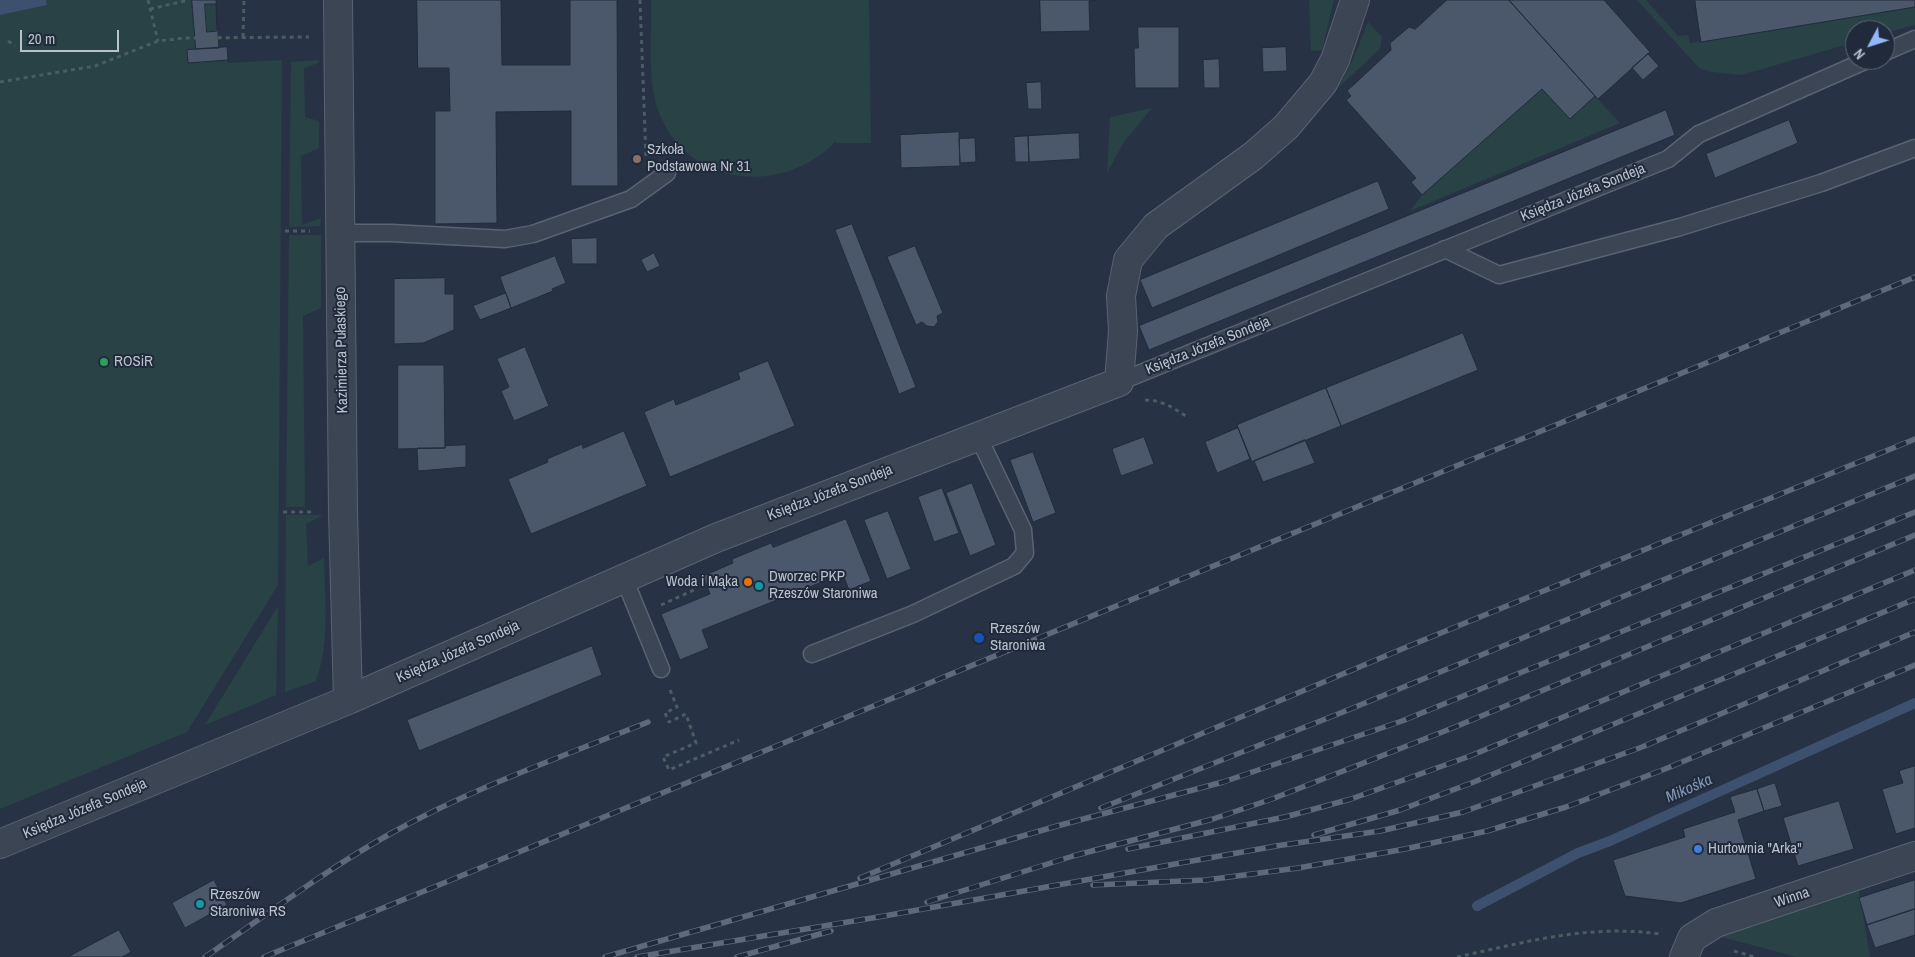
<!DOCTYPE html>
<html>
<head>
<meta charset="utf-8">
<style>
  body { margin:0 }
  #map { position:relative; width:1915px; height:957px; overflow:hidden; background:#273345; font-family:"Archivo Narrow",sans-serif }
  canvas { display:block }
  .north { position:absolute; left:1845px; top:20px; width:50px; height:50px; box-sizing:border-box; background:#202a3a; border:1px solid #5d6675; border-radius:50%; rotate:230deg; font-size:14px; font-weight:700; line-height:20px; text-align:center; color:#b9c1cd }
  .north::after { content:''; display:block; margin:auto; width:18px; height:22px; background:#92b7fa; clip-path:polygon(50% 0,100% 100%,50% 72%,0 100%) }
  .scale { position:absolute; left:20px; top:30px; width:99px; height:22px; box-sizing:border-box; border:2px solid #b9c1cd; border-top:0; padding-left:6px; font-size:15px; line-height:18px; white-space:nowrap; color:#b9c1cd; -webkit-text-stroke:4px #202a3a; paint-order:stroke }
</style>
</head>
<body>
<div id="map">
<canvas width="1915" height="957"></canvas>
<div class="north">N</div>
<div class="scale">20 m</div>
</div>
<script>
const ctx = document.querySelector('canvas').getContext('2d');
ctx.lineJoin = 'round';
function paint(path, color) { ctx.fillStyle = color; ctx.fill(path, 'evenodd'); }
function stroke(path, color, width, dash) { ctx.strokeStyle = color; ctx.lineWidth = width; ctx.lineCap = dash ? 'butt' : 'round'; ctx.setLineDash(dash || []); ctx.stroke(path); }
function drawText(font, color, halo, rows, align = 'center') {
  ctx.font = font + ' "Archivo Narrow",sans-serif'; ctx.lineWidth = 4; ctx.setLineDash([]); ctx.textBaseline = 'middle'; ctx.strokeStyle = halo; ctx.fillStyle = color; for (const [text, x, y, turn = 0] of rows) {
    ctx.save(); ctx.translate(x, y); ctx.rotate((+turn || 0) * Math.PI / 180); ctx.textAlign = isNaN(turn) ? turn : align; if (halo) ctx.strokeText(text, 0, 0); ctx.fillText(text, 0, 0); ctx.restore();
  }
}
const green = new Path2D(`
  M 0,0 L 216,0 L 219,48 L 227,47 L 227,63 L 282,60 L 278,585 L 187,732 L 0,809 Z
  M 651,0 L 869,0 L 871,143 L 836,143 L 836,141 C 783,197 686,188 658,110 C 647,78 652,34 651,0 Z
  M 1309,0 L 1334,0 L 1322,50 L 1311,51 Z
  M 1637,0 L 1646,0 L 1678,36 L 1688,35 L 1690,43 L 1915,7 L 1915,25 L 1885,33 L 1885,30 L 1855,30 L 1855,42 L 1742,75 L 1711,72 L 1699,68 Z
  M 1368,22 L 1382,37 L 1380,49 L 1338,88 L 1353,59 Z
  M 319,60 L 318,63 L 304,68 L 305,117 L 319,121 L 319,148 L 301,156 L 302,225 L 321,218 L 320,226 L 289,227 L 291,62 Z
  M 1542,89 L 1570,119 L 1595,96 L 1620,123 L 1410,211 L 1422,195 Z
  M 1152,108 L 1124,142 L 1107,173 L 1110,117 Z
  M 289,235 L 321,235 L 321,308 L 303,316 L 305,507 L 286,507 Z
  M 286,515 L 323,515 L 306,524 L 308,566 L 324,558 C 325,598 330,642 316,681 L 285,692 Z
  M 278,606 L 276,695 L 205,725 Z
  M 1858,885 L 1870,957 L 1797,957 L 1722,937 L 1739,928 Z`);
const water = new Path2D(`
  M 0,0 L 46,0 L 47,5 L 0,15 Z`);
const stream = new Path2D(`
  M 1477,906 L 1578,853 L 1610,841 L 1915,703`);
const building = new Path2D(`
  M 192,0 L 216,0 L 219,48 L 196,49 Z
  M 417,0 L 501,0 L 502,65 L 570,65 L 570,0 L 617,0 L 618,186 L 571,186 L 571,111 L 496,112 L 497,223 L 435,224 L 435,111 L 450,111 L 449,68 L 418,68 Z
  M 1040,0 L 1098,0 L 1089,1 L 1090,31 L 1041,32 Z
  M 1447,0 L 1509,0 L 1595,96 L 1570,119 L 1542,89 L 1422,195 L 1411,182 L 1416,178 L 1346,100 L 1351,96 L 1347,91 L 1391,50 L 1390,43 L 1409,27 L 1415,29 Z
  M 1509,0 L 1604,0 L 1650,52 L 1598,99 Z
  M 1695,0 L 1915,0 L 1915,7 L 1701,42 Z
  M 205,4 L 216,4 L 217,31 L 207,32 Z
  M 1138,27 L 1179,27 L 1179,88 L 1135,88 L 1134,48 L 1138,48 Z
  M 227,47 L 228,60 L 188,63 L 187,50 Z
  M 1286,47 L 1287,71 L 1263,72 L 1262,48 Z
  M 1648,54 L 1659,66 L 1643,80 L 1632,68 Z
  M 1219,59 L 1220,88 L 1204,88 L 1203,60 Z
  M 1041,82 L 1042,109 L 1028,109 L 1026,83 Z
  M 1666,110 L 1675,135 L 1149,350 L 1139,326 Z
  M 1789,120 L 1798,143 L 1715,178 L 1706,154 Z
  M 959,132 L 960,166 L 901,168 L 900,135 Z
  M 1079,133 L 1080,159 L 1029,162 L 1028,136 Z
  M 1028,136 L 1029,162 L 1015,162 L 1014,137 Z
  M 975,138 L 976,162 L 960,163 L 959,139 Z
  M 1378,181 L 1389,209 L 1152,308 L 1140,280 Z
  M 852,224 L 916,387 L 899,394 L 835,230 Z
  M 597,238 L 597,264 L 572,264 L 571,239 Z
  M 915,246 L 943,313 L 937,316 L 938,322 L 934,327 L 927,326 L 922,322 L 916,325 L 887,257 Z
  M 654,253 L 660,266 L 647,272 L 641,260 Z
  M 555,256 L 566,283 L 552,289 L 553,291 L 511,308 L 500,277 Z
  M 445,278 L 445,294 L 454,294 L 454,330 L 423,343 L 394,344 L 394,279 Z
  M 506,293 L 511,308 L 480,320 L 473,306 Z
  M 1463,333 L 1478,370 L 1341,426 L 1326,388 Z
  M 525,347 L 549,406 L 514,421 L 501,391 L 509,387 L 497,359 Z
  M 768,361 L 795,426 L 670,477 L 644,412 L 674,399 L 676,405 L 740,379 L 738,373 Z
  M 398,365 L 444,365 L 445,448 L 398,449 Z
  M 1326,388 L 1341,426 L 1252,462 L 1237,425 Z
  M 1238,428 L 1250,459 L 1217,473 L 1205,442 Z
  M 624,431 L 647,486 L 531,534 L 508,479 L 548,462 L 547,459 L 582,444 L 583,448 Z
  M 1144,437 L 1154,464 L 1121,476 L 1112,449 Z
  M 1305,440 L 1315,463 L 1263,482 L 1254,461 Z
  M 466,445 L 466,467 L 418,471 L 417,448 L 445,448 L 445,446 Z
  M 1033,452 L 1056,513 L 1033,522 L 1010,460 Z
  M 972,483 L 996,545 L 970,556 L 946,493 Z
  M 942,488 L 959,533 L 934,542 L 918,497 Z
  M 888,511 L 911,569 L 887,579 L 864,520 Z
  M 846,519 L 871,581 L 849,590 L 842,572 L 821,580 L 822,582 L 702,630 L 709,648 L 680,660 L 661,614 L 710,594 L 703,576 L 733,563 L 732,559 L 771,543 L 773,547 Z
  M 592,646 L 602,675 L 419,751 L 407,720 Z
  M 1915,766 L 1915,828 L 1896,834 L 1882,789 L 1903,783 L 1899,771 Z
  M 1775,783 L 1782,806 L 1764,811 L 1757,789 Z
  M 1757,789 L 1764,811 L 1738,820 L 1756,879 L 1681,903 L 1625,896 L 1613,860 L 1685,837 L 1683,829 L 1735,812 L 1730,797 Z
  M 1839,801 L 1854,849 L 1798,866 L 1783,818 Z
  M 214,880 L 227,905 L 185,928 L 172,903 Z
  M 1915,880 L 1915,909 L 1867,925 L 1859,898 Z
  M 1915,909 L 1915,935 L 1875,948 L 1867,925 Z
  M 119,930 L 131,952 L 122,957 L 68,957 Z`);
const path = new Path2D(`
  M 148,0 L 158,41
  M 640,0 L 646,157
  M 150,9 L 189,0
  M 243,37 L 244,0
  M 8,41 L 15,46
  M 0,82 L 95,66 L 158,41 L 185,38 L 309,37
  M 285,231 L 310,231
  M 1145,400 C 1161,400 1172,407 1186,416
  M 283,512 L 312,512
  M 661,605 L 694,590 L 697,581
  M 670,690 L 677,707 L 665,713 L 669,722 L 686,714 L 696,743 L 663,757 L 669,770 L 739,740
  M 1734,951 L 1755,957
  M 1457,957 C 1527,942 1587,924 1660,934`);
const lane = new Path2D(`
  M 1885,52 L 1915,39
  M 341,233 L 391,233 L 505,239 L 533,234 L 631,199 L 667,173
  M 1445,249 L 1499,275 L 1680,227 L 1821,183 L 1915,148
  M 1119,382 L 1668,159 L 1699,134 L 1867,60
  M 624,578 L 661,669
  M 812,654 L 913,614 L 1014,566 L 1025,553 L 1023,530 L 978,436`);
const street = new Path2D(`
  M 338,0 L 343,511 L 348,700
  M 0,844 L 348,700 L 716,538 L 1119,382 L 1123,331 L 1121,296 L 1128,260 L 1156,226 L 1253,156 L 1286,127 L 1323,83 L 1335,60 L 1355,0
  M 1684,957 L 1692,938 L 1716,923 L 1915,856`);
const rail = new Path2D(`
  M 1101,808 L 1348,710 L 1915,476
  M 1314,835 L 1400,810 L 1474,782 L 1915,599
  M 1128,849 L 1285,817 L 1351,799 L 1470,756 L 1915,570
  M 860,878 L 1409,646 L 1915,439
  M 1093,885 L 1206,880 L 1298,868 L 1405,849 L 1487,831 L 1566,807 L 1665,769 L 1915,665
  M 927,902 L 1073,856 L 1213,819 L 1272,799 L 1455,727 L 1915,535
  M 205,957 C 265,916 324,871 388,835 C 470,789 561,757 648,722
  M 264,957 L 1915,277
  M 605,957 L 1057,826 L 1223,782 L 1402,721 L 1915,512
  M 637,957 L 884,916 L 1276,846 L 1380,831 L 1463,812 L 1642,747 L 1915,632
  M 737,957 L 831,931`);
const markers = [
  [637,159,5,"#8d6e63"],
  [104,362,5,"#2e9e5b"],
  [748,582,5,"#e8710a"],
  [759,586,5,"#0f9aa8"],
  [979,638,6,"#1a4fb4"],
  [1698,849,5,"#3f7fe0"],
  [200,904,5,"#0f9aa8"]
];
const poiNames = [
  ["Szkoła",647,150],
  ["Podstawowa Nr 31",647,167],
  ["ROSiR",114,362],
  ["Dworzec PKP",769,577],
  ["Rzeszów Staroniwa",769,594],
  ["Woda i Mąka",738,582,"right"],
  ["Rzeszów",990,629],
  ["Staroniwa",990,646],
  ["Hurtownia \"Arka\"",1708,849],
  ["Rzeszów",210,895],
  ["Staroniwa RS",210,912]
];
const streetNames = [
  ["Księdza Józefa Sondeja",1583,193,-22],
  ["Księdza Józefa Sondeja",1208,346,-22],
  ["Kazimierza Pułaskiego",342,350,-91],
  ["Księdza Józefa Sondeja",830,493,-21],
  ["Księdza Józefa Sondeja",458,652,-24],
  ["Księdza Józefa Sondeja",85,809,-23],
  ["Winna",1792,898,-19]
];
const waterNames = [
  ["Mikośka",1689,789,-24]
];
paint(green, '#294246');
paint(water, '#3d506e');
stroke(stream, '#3d506e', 10);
paint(building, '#4b576b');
stroke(building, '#222c3c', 1);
stroke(lane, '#5a6371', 19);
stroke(street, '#5a6371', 30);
stroke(path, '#485e61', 3, [4, 4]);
stroke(lane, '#3c4554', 16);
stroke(street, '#3c4554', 28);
stroke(rail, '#5e697b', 5.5);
stroke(rail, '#202a3a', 4, [11]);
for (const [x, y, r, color] of markers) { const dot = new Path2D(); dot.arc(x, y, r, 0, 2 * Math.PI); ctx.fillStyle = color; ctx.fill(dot); stroke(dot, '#202a3a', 2); }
drawText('15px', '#b9c1cd', '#202a3a', poiNames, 'left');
drawText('15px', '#b9c1cd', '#202a3a', streetNames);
drawText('italic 16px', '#8096b5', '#202a3a', waterNames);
</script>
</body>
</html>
